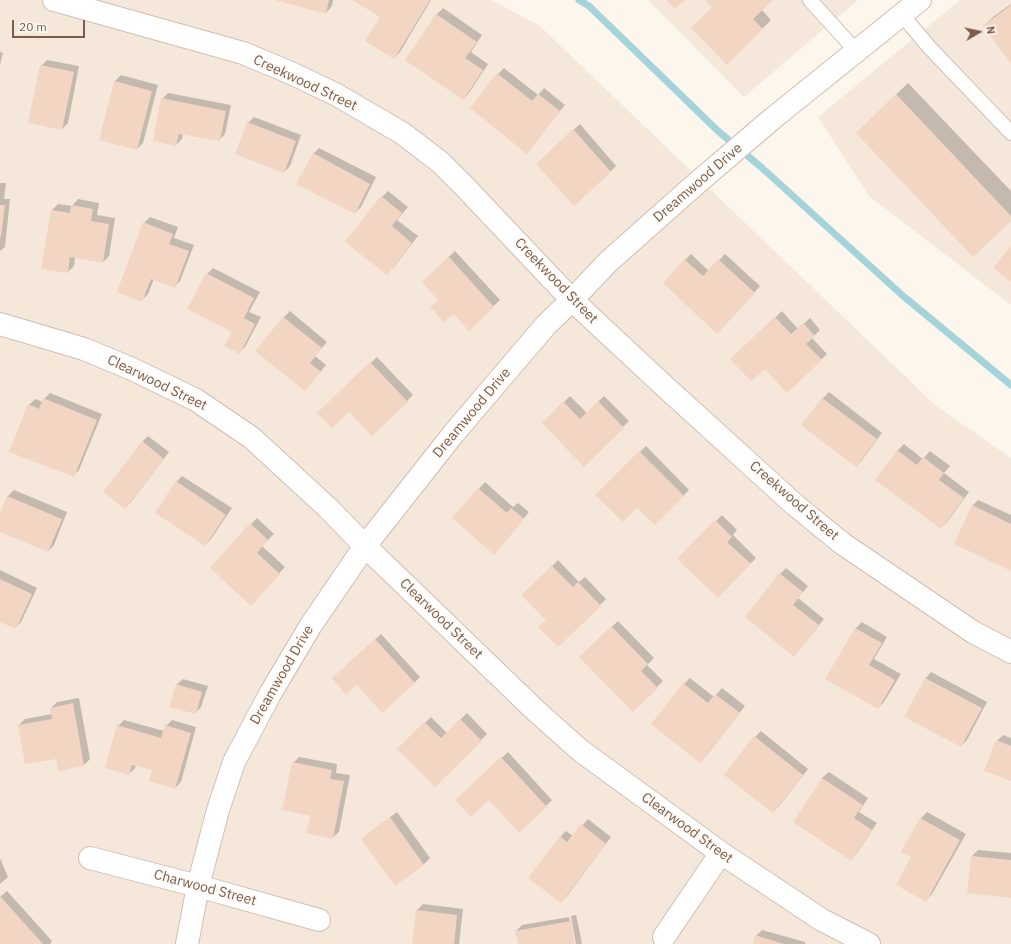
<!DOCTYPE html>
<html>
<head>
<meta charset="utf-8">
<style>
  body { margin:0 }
  #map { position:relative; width:1011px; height:944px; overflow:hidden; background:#fdf6ec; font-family:"IBM Plex Sans",sans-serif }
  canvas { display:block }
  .north { position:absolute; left:959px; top:12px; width:40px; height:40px; -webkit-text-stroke:3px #fffaf3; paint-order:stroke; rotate:81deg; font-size:11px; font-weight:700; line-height:16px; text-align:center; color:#7a5c4d }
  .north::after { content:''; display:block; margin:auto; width:14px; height:18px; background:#7a5c4d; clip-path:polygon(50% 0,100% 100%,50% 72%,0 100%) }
  .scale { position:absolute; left:12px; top:20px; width:73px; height:18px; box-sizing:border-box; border:2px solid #7a5c4d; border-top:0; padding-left:5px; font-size:12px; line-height:14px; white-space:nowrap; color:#7a5c4d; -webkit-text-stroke:3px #fffaf3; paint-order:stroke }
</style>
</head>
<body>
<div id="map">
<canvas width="1011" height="944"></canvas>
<div class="north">N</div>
<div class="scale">20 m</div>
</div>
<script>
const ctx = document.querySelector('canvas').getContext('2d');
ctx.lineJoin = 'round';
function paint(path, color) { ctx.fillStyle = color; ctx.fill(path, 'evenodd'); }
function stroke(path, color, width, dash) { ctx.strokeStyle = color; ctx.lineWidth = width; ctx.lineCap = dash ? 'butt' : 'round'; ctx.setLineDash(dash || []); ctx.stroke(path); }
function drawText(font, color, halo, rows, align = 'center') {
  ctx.font = font + ' "IBM Plex Sans",sans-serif'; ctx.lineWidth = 3; ctx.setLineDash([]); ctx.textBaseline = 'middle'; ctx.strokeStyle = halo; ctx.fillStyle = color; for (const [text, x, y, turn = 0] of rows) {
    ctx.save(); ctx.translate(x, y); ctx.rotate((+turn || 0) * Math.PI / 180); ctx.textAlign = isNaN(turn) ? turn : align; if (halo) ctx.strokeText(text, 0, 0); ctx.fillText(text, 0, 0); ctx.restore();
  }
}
const residential = new Path2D(`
  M 0,0 L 492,0 L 540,26 L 935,405 L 1011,458 L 1011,944 L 0,944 Z
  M 648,0 L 858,0 L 744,97 Z
  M 960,0 L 1011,0 L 1011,305 L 869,196 L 818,117 Z`);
const shadow = new Path2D(`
  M 277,0 L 333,0 L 332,6 L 326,13 Z
  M 355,0 L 431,0 L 400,52 L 394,58 L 381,16 Z
  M 706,0 L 771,0 L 762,10 L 771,20 L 727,64 L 713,7 Z
  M 1011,4 L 1011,62 L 984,26 L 993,17 Z
  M 443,8 L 482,35 L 471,52 L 488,64 L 469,93 L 463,99 L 406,60 L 437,14 Z
  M 0,52 L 3,53 L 0,65 Z
  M 47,60 L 79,66 L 68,123 L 62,129 L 41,66 Z
  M 504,68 L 538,95 L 544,88 L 565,105 L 532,146 L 471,108 L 498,74 Z
  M 121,75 L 158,85 L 143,143 L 137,149 L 115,81 Z
  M 908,83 L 1011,191 L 1011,219 L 869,121 Z
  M 168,93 L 231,105 L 225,134 L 219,140 L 183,133 L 182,139 L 176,145 L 162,99 Z
  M 254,117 L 301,135 L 290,166 L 284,172 L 248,123 Z
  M 580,124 L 616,166 L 610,172 L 543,158 Z
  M 319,148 L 376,177 L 361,207 L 355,213 L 313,154 Z
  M 0,183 L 6,183 L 4,199 L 10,199 L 5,247 L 0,251 Z
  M 388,191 L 408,207 L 397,220 L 418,236 L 393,268 L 346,241 L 382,197 Z
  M 78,199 L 99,203 L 97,215 L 115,218 L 109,256 L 103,262 L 75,257 L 74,266 L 68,272 L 42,268 L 52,210 L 58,204 L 72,206 Z
  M 150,217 L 178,227 L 174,238 L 194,245 L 180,281 L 174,287 L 154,279 L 148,294 L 142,300 L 144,223 Z
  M 455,251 L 500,300 L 469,329 L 454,312 L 439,300 L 429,276 Z
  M 691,254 L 709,271 L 725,254 L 760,286 L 723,327 L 685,260 Z
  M 213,268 L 260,292 L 249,312 L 261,317 L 245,347 L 239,353 L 233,332 L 207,274 Z
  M 290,311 L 327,342 L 315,356 L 326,365 L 305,390 L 257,351 L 284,317 Z
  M 782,311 L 798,329 L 810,318 L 820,330 L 812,338 L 827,354 L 821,360 L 765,367 L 738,353 Z
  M 377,357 L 413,395 L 372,435 L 349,410 L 319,413 Z
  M 829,392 L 882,433 L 862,460 L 856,466 L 802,425 L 823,398 Z
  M 50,393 L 102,414 L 79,470 L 73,476 L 29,405 L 35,399 L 43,402 L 44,399 Z
  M 570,396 L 587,413 L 604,396 L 629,421 L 584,465 L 543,423 Z
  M 148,436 L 169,452 L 131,502 L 125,508 L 142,442 Z
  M 904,444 L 923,459 L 930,451 L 950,466 L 944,473 L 969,492 L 947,522 L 941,528 L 876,479 L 898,450 Z
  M 646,446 L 689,490 L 655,524 L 637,506 L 597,495 Z
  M 182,476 L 232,508 L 211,539 L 205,545 L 176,482 Z
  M 485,482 L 513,507 L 518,503 L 529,512 L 500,547 L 453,518 Z
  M 14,490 L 67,512 L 54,545 L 48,551 L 0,531 L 0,516 L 8,496 Z
  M 978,500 L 1011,515 L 1011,570 L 972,506 Z
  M 722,515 L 737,530 L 733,535 L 756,558 L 718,597 L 679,559 Z
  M 257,518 L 274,534 L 262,546 L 285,567 L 257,598 L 251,524 Z
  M 558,560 L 579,582 L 585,577 L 606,599 L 558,646 L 547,620 L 523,595 Z
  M 786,568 L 808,586 L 798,598 L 824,619 L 800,649 L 794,655 L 780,574 Z
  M 0,570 L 37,588 L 21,622 L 15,628 L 0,621 Z
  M 618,621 L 654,658 L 647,665 L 663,681 L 633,711 L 580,657 Z
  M 862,622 L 887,637 L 874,659 L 901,674 L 884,702 L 878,708 L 827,678 L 856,628 Z
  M 381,634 L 420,677 L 414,683 L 357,684 L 339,673 Z
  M 931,672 L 987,702 L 967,740 L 961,746 L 925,679 Z
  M 690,678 L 714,697 L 722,688 L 745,706 L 706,756 L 700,762 L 684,684 Z
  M 183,679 L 208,686 L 201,707 L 195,713 L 176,685 Z
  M 79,698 L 90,759 L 84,765 L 57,758 L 19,725 L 25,719 L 52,714 L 51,708 L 57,702 Z
  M 467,713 L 487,734 L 435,786 L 398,749 L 431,717 L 447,733 Z
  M 124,720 L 164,731 L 166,726 L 172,720 L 196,727 L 181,782 L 175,788 L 153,769 L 136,765 L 135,768 L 129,774 L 118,726 Z
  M 761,731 L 808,769 L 779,806 L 773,812 L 755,737 Z
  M 1003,735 L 1011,738 L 1011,780 L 997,741 Z
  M 508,752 L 552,800 L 519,832 L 489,799 L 463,794 Z
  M 299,757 L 337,764 L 336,773 L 350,775 L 339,832 L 332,838 L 311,815 L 293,763 Z
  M 829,772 L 868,798 L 859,812 L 877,823 L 857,853 L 851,859 L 822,778 Z
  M 397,812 L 430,858 L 424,864 L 395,884 L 363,839 L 369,833 Z
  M 927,812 L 966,834 L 932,894 L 926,900 L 912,857 L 903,851 L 921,818 Z
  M 588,819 L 611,837 L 567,896 L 561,902 L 560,837 L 566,831 L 573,836 Z
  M 978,850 L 1011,853 L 1011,897 L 968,892 L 972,856 Z
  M 0,858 L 8,877 L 0,884 Z
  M 7,891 L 52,941 L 50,944 L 0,944 L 0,897 Z
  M 423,904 L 463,909 L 459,944 L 413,944 L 417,910 Z
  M 576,915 L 582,943 L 581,944 L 576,944 L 571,916 Z
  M 569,917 L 574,944 L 519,944 L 516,931 L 522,925 Z
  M 762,930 L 805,942 L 805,944 L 754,944 L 756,936 Z`);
const stream = new Path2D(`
  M 579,0 L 589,6 L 718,131 L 761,167 L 902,295 L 1011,385`);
const building = new Path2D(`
  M 275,0 L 329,0 L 326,14 Z
  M 352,0 L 430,0 L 394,59 L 365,41 L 380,17 Z
  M 666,0 L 685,0 L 675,9 Z
  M 705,0 L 773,0 L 753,19 L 763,29 L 727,65 L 691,28 L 712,7 Z
  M 1011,5 L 1011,64 L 983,26 Z
  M 436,14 L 477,42 L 465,58 L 483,70 L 463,100 L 405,60 Z
  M 40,65 L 74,72 L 62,130 L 28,123 Z
  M 497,73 L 532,101 L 538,94 L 560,111 L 527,154 L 470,108 Z
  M 114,81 L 152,91 L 137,150 L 99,140 Z
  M 896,94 L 1011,216 L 1011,221 L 973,257 L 856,133 Z
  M 161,98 L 226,111 L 220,141 L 179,134 L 176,146 L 153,141 Z
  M 247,122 L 296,141 L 284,173 L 235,154 Z
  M 573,129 L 611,172 L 574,206 L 536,164 Z
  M 313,153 L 370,184 L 355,214 L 296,184 Z
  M 381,196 L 402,213 L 392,226 L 412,243 L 387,275 L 345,242 Z
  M 0,205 L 5,205 L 1,237 L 0,237 Z
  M 71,205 L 93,209 L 91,221 L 109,224 L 103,263 L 70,257 L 68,273 L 41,269 L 51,210 L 70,213 Z
  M 143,222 L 173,234 L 169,244 L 189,251 L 175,288 L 151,279 L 142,302 L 117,292 Z
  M 1011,246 L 1011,282 L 993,268 Z
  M 449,257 L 494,307 L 469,331 L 454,314 L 444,322 L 430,307 L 438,300 L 422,282 Z
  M 684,259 L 703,276 L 718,259 L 755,293 L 717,334 L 663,283 Z
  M 206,273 L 254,298 L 244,318 L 255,324 L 240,354 L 224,346 L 232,332 L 187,309 Z
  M 283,317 L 322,348 L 310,363 L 321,372 L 305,391 L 255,351 Z
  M 775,317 L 791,334 L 803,323 L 815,336 L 806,344 L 822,360 L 787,393 L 765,369 L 751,381 L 730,359 Z
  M 370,362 L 408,402 L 372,436 L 349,412 L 332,428 L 317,413 Z
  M 43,398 L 97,420 L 74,477 L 9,452 L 28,404 L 39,409 Z
  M 822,398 L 877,439 L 856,467 L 801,425 Z
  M 563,401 L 580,419 L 598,401 L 624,428 L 584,467 L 542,423 Z
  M 142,441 L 164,459 L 125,509 L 103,492 Z
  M 897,450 L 917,465 L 923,457 L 944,473 L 939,480 L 964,498 L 941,529 L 875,480 Z
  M 639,451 L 684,496 L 655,525 L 637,508 L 623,522 L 595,495 Z
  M 176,481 L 226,515 L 205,546 L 155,513 Z
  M 478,488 L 507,513 L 511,508 L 524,519 L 494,555 L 452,518 Z
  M 7,496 L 62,519 L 48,552 L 0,532 L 0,513 Z
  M 972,505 L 1011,524 L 1011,571 L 954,544 Z
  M 715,520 L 732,537 L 727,542 L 751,564 L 718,598 L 677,559 Z
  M 250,523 L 268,540 L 257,553 L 280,574 L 251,606 L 210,568 Z
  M 552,566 L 573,587 L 578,582 L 601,606 L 558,647 L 538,627 L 546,620 L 521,595 Z
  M 779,573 L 803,592 L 793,605 L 819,625 L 794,657 L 745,617 Z
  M 0,579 L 32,594 L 16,629 L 0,622 Z
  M 611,626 L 648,664 L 641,671 L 658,688 L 633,712 L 579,657 Z
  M 855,628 L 882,643 L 869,665 L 895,680 L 878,709 L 825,679 Z
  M 375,639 L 415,683 L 382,713 L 357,685 L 346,695 L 332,678 Z
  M 925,678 L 982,708 L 961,747 L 904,717 Z
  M 683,683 L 708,703 L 715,694 L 740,713 L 700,763 L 651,724 Z
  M 176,684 L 202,692 L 196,714 L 169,707 Z
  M 73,703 L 84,766 L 58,771 L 56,759 L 25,764 L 18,725 L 52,719 L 50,708 Z
  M 460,719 L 482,741 L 435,787 L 397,749 L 424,722 L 441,738 Z
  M 117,725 L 161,738 L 165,725 L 191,733 L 175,789 L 149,781 L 152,770 L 132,765 L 129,775 L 105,768 Z
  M 754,736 L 803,775 L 773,813 L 724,775 Z
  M 996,740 L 1011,746 L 1011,781 L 984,771 Z
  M 501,757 L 547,807 L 519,833 L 489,800 L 471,817 L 455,800 Z
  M 292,762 L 332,770 L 330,779 L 344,781 L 333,839 L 306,833 L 310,816 L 282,810 Z
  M 822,778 L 863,805 L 854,818 L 872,830 L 851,861 L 793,822 Z
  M 390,817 L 424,865 L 395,886 L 361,839 Z
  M 920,818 L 960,840 L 926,902 L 896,885 L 911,857 L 901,852 Z
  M 581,824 L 606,844 L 561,903 L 528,878 L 560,836 L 567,842 Z
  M 971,856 L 1011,860 L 1011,898 L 967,893 Z
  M 0,896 L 43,944 L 0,944 Z
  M 416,910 L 457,915 L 454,944 L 412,944 Z
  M 571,921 L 575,944 L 518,944 L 515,931 Z
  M 755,935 L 784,944 L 753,944 Z`);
const service = new Path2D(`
  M 810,0 L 856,51
  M 902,15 L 930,48 L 1011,133`);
const minor = new Path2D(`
  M 54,0 L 243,53 L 291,73 L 335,94 L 402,133 L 440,162 L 464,186 L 572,300 L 661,383 L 795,505 L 843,544 L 973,632 L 1011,652
  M 0,324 L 84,349 L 132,369 L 196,400 L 252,438 L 328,508 L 365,546 L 536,711 L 581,751 L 721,853 L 822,920 L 869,944
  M 90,858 L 198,886 L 319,920
  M 664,937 L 721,853`);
const tertiary = new Path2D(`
  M 187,944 L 198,886 L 218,810 L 234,762 L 270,694 L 311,625 L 365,546 L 454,433 L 546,325 L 572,300 L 608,262 L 697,183 L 772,119 L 920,0`);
const streetNames = [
  ["Creekwood Street",305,83,25],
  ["Dreamwood Drive",698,183,-41],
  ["Creekwood Street",556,281,46],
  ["Clearwood Street",157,383,26],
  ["Dreamwood Drive",472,413,-50],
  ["Creekwood Street",794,501,41],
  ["Clearwood Street",441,619,44],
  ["Dreamwood Drive",282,675,-60],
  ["Clearwood Street",687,828,36],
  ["Charwood Street",205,888,15]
];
paint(residential, '#f5e8da');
paint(shadow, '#0003');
stroke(stream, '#a5d3da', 7);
paint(building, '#f3d5c3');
stroke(service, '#d1beb0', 16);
stroke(minor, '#d1beb0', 24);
stroke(tertiary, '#d1beb0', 24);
stroke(service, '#fff', 14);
stroke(minor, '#fff', 22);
stroke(tertiary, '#fff', 22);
drawText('14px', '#7a5c4d', '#fffaf3', streetNames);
</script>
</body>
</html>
